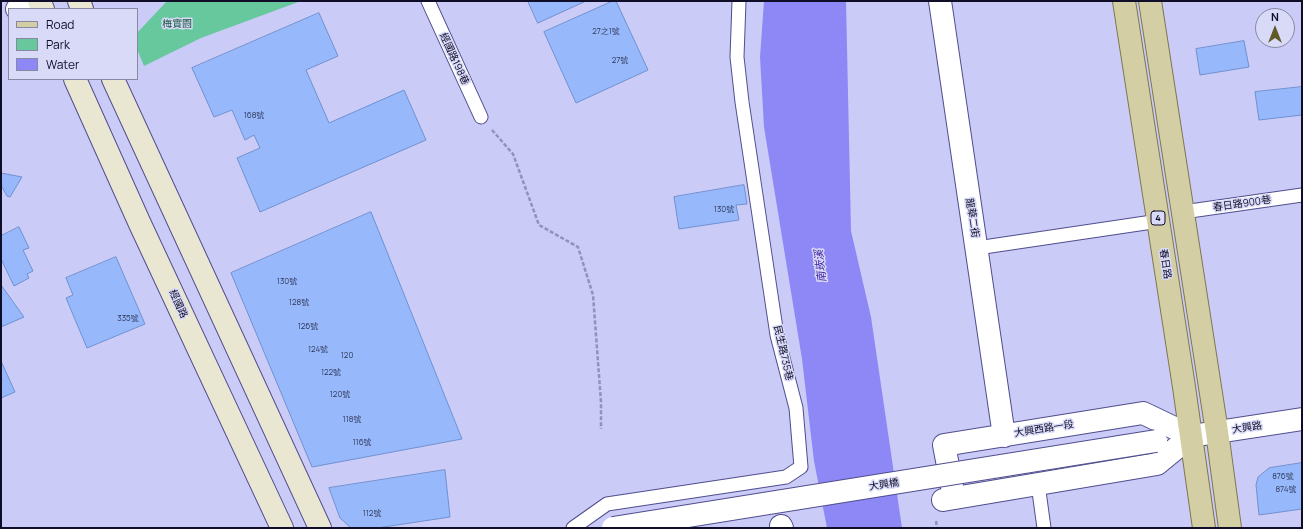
<!DOCTYPE html>
<html>
<head>
<meta charset="utf-8">
<style>
  body { margin:0 }
  #map { position:relative; width:1303px; height:529px; overflow:hidden; background:#cacbf7; font-family:Manrope,sans-serif }
  canvas { display:block }
  .frame { position:absolute; inset:0; border:2px solid #0f0d27; pointer-events:none }
  .legend { position:absolute; left:8px; top:8px; width:130px; height:72px; box-sizing:border-box; background:#d8daf8; border:1px solid #8888a4; margin:0; padding:5px 7px; list-style:none; font-size:12px; color:#0f0d27 }
  .legend li { display:flex; align-items:center; gap:8px; height:20px }
  .legend b { width:20px; border:1px solid #8888a4 }
  .north { position:absolute; left:1255px; top:8px; width:40px; height:40px; box-sizing:border-box; background:#d8daf8; border:1px solid #8888a4; border-radius:50%; rotate:0deg; font-size:11px; font-weight:700; line-height:16px; text-align:center; color:#0f0d27 }
  .north::after { content:''; display:block; margin:auto; width:14px; height:18px; background:#605a27; clip-path:polygon(50% 0,100% 100%,50% 72%,0 100%) }
</style>
</head>
<body>
<div id="map">
<canvas width="1303" height="529"></canvas>
<div class="frame"></div>
<ul class="legend">
<li><b style="height:5px;background:#d3cea3"></b>Road</li>
<li><b style="height:11px;background:#67c89e"></b>Park</li>
<li><b style="height:11px;background:#8d88f5"></b>Water</li>
</ul>
<div class="north">N</div>
</div>
<script>
const ctx = document.querySelector('canvas').getContext('2d');
ctx.lineJoin = 'round';
function paint(path, color) { ctx.fillStyle = color; ctx.fill(path, 'evenodd'); }
function stroke(path, color, width, dash) { ctx.strokeStyle = color; ctx.lineWidth = width; ctx.lineCap = dash ? 'butt' : 'round'; ctx.setLineDash(dash || []); ctx.stroke(path); }
function drawText(font, color, halo, rows, align = 'center') {
  ctx.font = font + ' Manrope,"Noto Sans TC",sans-serif'; ctx.lineWidth = 3; ctx.setLineDash([]); ctx.textBaseline = 'middle'; ctx.strokeStyle = halo; ctx.fillStyle = color; for (const [text, x, y, turn = 0] of rows) {
    ctx.save(); ctx.translate(x, y); ctx.rotate((+turn || 0) * Math.PI / 180); ctx.textAlign = isNaN(turn) ? turn : align; if (halo) ctx.strokeText(text, 0, 0); ctx.fillText(text, 0, 0); ctx.restore();
  }
}
const green = new Path2D(`
  M 167,1 L 301,1 L 201,38 L 144,66 L 137,49 L 137,33 Z`);
const water = new Path2D(`
  M 764,1 L 846,1 L 851,231 L 871,317 L 902,528 L 827,528 L 814,461 L 802,359 L 764,127 L 760,57 Z`);
const building = new Path2D(`
  M 528,1 L 586,1 L 538,23 Z
  M 613,1 L 616,1 L 648,70 L 576,103 L 544,32 Z
  M 319,13 L 338,56 L 306,70 L 329,123 L 404,90 L 426,140 L 260,212 L 237,158 L 260,148 L 254,135 L 245,140 L 232,110 L 214,117 L 192,68 Z
  M 1244,41 L 1249,67 L 1200,75 L 1196,49 Z
  M 1302,87 L 1302,115 L 1259,120 L 1255,92 Z
  M 1,173 L 22,177 L 10,197 L 7,196 L 2,187 Z
  M 744,185 L 747,204 L 736,205 L 739,220 L 679,229 L 674,197 Z
  M 371,212 L 462,439 L 312,467 L 231,273 Z
  M 19,227 L 29,248 L 23,250 L 33,271 L 27,274 L 29,278 L 14,286 L 1,259 L 1,236 Z
  M 116,257 L 145,324 L 87,348 L 66,298 L 73,295 L 66,278 Z
  M 1,285 L 24,317 L 1,327 Z
  M 1,361 L 15,392 L 1,398 Z
  M 1302,463 L 1302,509 L 1259,515 L 1256,485 L 1258,477 L 1269,468 Z
  M 445,470 L 450,517 L 377,528 L 351,528 L 340,518 L 329,488 Z`);
const path = new Path2D(`
  M 492,130 L 513,154 L 539,225 L 578,247 L 593,295 L 601,402 L 601,429
  M 936,521 L 937,528`);
const lane = new Path2D(`
  M 428,1 L 481,117
  M 1183,212 L 1302,195
  M 977,248 L 1159,221
  M 1038,484 L 1044,528
  M 573,528 L 607,504 L 786,477 L 801,467 L 796,408 L 777,335 L 742,102 L 737,57 L 739,1`);
const street = new Path2D(`
  M 940,1 L 1004,436
  M 17,9 L 33,1
  M 1198,435 L 1302,419
  M 943,500 L 1157,464 L 1191,436 L 1143,413 L 944,445 L 954,497
  M 781,526 L 782,528`);
const secondary = new Path2D(`
  M 39,1 L 43,9
  M 79,1 L 82,9
  M 75,79 L 140,224 L 282,528
  M 113,79 L 320,528`);
const primary = new Path2D(`
  M 1124,1 L 1184,387 L 1204,528
  M 1150,1 L 1217,432 L 1230,528`);
const streetBridge = new Path2D(`
  M 613,528 L 1156,441`);
const numberNames = [
  ["27之1號",606,32],
  ["27號",620,61],
  ["168號",254,116],
  ["130號",724,210],
  ["130號",287,282],
  ["128號",299,303],
  ["335號",128,319],
  ["126號",308,327],
  ["124號",318,350],
  ["120",347,356],
  ["122號",331,373],
  ["120號",340,395],
  ["118號",352,420],
  ["116號",362,443],
  ["876號",1283,477],
  ["874號",1286,490],
  ["112號",372,514]
];
const shields = [
  [1158,218,14]
];
const shieldNames = [
  ["4",1158,218]
];
const parkNames = [
  ["梅實園",177,24]
];
const streetNames = [
  ["經國路198巷",454,59,65],
  ["春日路900巷",1242,204,-8],
  ["龍華二街",972,218,81],
  ["春日路",1165,264,81],
  ["經國路",178,304,65],
  ["民生路735巷",783,353,77],
  ["大興路",1247,428,-9],
  ["大興西路一段",1044,429,-9],
  ["大興橋",884,485,-9]
];
const waterNames = [
  ["南崁溪",821,266,-97]
];
paint(green, '#67c89e');
paint(water, '#8d88f5');
paint(building, '#97b9fb');
stroke(building, '#7090d0', 1);
stroke(lane, '#504e8e', 15);
stroke(street, '#504e8e', 24);
stroke(secondary, '#504e8e', 24);
stroke(primary, '#7c7650', 24);
stroke(path, '#9192b8', 2.5, [4, 2]);
stroke(lane, '#fff', 13);
stroke(street, '#fff', 22);
stroke(secondary, '#e9e7d1', 22);
stroke(primary, '#d3cea3', 22);
stroke(streetBridge, '#504e8e', 24, []);
stroke(streetBridge, '#fff', 22);
drawText('8px', '#31385c', null, numberNames);
for (const [x, y, w] of shields) { const box = new Path2D(); box.roundRect(x - w / 2, y - 7, w, 14, 3); ctx.fillStyle = '#d8daf8'; ctx.fill(box); stroke(box, '#0f0d27', 1); }
drawText('bold 9px', '#0f0d27', null, shieldNames);
drawText('10px', '#18573e', '#d8daf8', parkNames);
drawText('10px', '#0f0d27', '#d8daf8', streetNames);
drawText('italic 11px', '#3b1b9c', '#d8daf8', waterNames);
</script>
</body>
</html>
